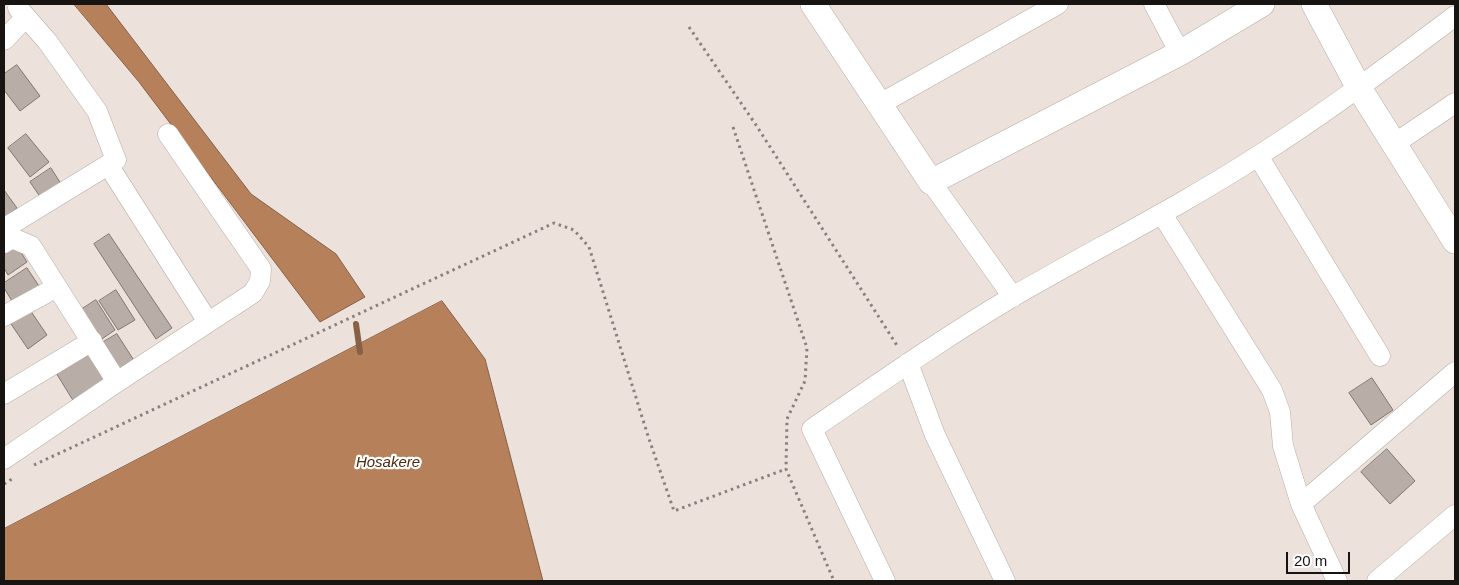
<!DOCTYPE html>
<html>
<head>
<meta charset="utf-8">
<style>
  body { margin:0 }
  #map { position:relative; width:1459px; height:585px; overflow:hidden; background:#ece1db; font-family:Helvetica,sans-serif }
  canvas { display:block }
  .frame { position:absolute; inset:0; border:5px solid #181412; pointer-events:none }
  .scale { position:absolute; left:1286px; top:552px; width:64px; height:22px; box-sizing:border-box; border:2px solid #181412; border-top:0; padding-left:6px; font-size:15px; line-height:18px; white-space:nowrap; color:#181412; -webkit-text-stroke:4px #fff; paint-order:stroke }
</style>
</head>
<body>
<div id="map">
<canvas width="1459" height="585"></canvas>
<div class="frame"></div>
<div class="scale">20 m</div>
</div>
<script>
const ctx = document.querySelector('canvas').getContext('2d');
ctx.lineJoin = 'round';
function paint(path, color) { ctx.fillStyle = color; ctx.fill(path, 'evenodd'); }
function stroke(path, color, width, dash) { ctx.strokeStyle = color; ctx.lineWidth = width; ctx.lineCap = dash ? 'butt' : 'round'; ctx.setLineDash(dash || []); ctx.stroke(path); }
function drawText(font, color, halo, rows, align = 'center') {
  ctx.font = font + ' Helvetica,sans-serif'; ctx.lineWidth = 4.5; ctx.setLineDash([]); ctx.textBaseline = 'middle'; ctx.strokeStyle = halo; ctx.fillStyle = color; for (const [text, x, y, turn = 0] of rows) {
    ctx.save(); ctx.translate(x, y); ctx.rotate((+turn || 0) * Math.PI / 180); ctx.textAlign = isNaN(turn) ? turn : align; if (halo) ctx.strokeText(text, 0, 0); ctx.fillText(text, 0, 0); ctx.restore();
  }
}
const water = new Path2D(`
  M 74,4 L 106,4 L 251,194 L 336,254 L 365,297 L 320,322 L 139,82 Z
  M 442,301 L 485,359 L 543,581 L 4,581 L 4,529 Z`);
const stream = new Path2D(`
  M 356,324 L 360,352`);
const building = new Path2D(`
  M 17,65 L 40,96 L 20,111 L 4,90 L 4,74 Z
  M 26,134 L 49,162 L 30,177 L 8,148 Z
  M 51,168 L 63,187 L 43,201 L 30,182 Z
  M 4,190 L 17,208 L 4,218 Z
  M 109,234 L 172,328 L 156,339 L 94,244 Z
  M 14,241 L 27,262 L 8,275 L 4,268 L 4,247 Z
  M 27,268 L 41,289 L 15,306 L 4,288 L 4,283 Z
  M 116,290 L 135,320 L 118,330 L 99,301 Z
  M 96,300 L 115,330 L 96,343 L 76,313 Z
  M 30,310 L 47,335 L 28,349 L 11,324 Z
  M 117,334 L 135,362 L 118,373 L 100,344 Z
  M 87,348 L 108,381 L 74,402 L 53,368 Z
  M 1372,378 L 1393,410 L 1371,425 L 1349,393 Z
  M 1387,449 L 1415,481 L 1390,504 L 1361,472 Z`);
const path = new Path2D(`
  M 689,27 L 756,125 L 898,347
  M 733,127 L 807,348 L 805,381 L 787,419 L 786,469 L 834,581
  M 34,465 L 554,223 L 574,230 L 589,247 L 648,436 L 674,511 L 786,469
  M 4,484 L 12,479`);
const minor = new Path2D(`
  M 1154,4 L 1180,53
  M 4,40 L 26,17
  M 880,104 L 1058,4
  M 1394,144 L 1455,103
  M 1258,156 L 1380,356
  M 112,171 L 208,322
  M 931,182 L 1013,297
  M 1162,214 L 1272,390 L 1280,412 L 1283,446 L 1301,504
  M 5,228 L 116,160 L 97,111 L 47,41 L 18,8
  M 4,243 L 12,238 L 31,246 L 117,382
  M 4,316 L 57,287
  M 908,363 L 935,435 L 1005,581
  M 4,394 L 92,341
  M 4,459 L 117,382 L 253,293 L 260,281 L 261,269 L 168,134
  M 885,581 L 812,429 C 878,384 945,337 1014,296 C 1095,249 1179,207 1258,156 C 1326,113 1391,64 1455,16
  M 1337,581 L 1301,504 L 1455,372
  M 1377,581 L 1455,515`);
const tertiary = new Path2D(`
  M 813,4 L 931,182 L 1180,53 L 1262,4
  M 1314,4 L 1359,88 L 1455,241`);
const waterNames = [
  ["Hosakere",388,463]
];
paint(water, '#b6805b');
stroke(water, '#876045', 1);
stroke(stream, '#876045', 6);
paint(building, '#b8aea7');
stroke(building, '#807771', 1);
stroke(minor, '#b6aca5', 21);
stroke(tertiary, '#b6aca5', 26);
stroke(path, '#89817d', 3, [2.5, 4]);
stroke(minor, '#fff', 20);
stroke(tertiary, '#fff', 25);
drawText('italic 15px', '#502a0d', '#fff', waterNames);
</script>
</body>
</html>
